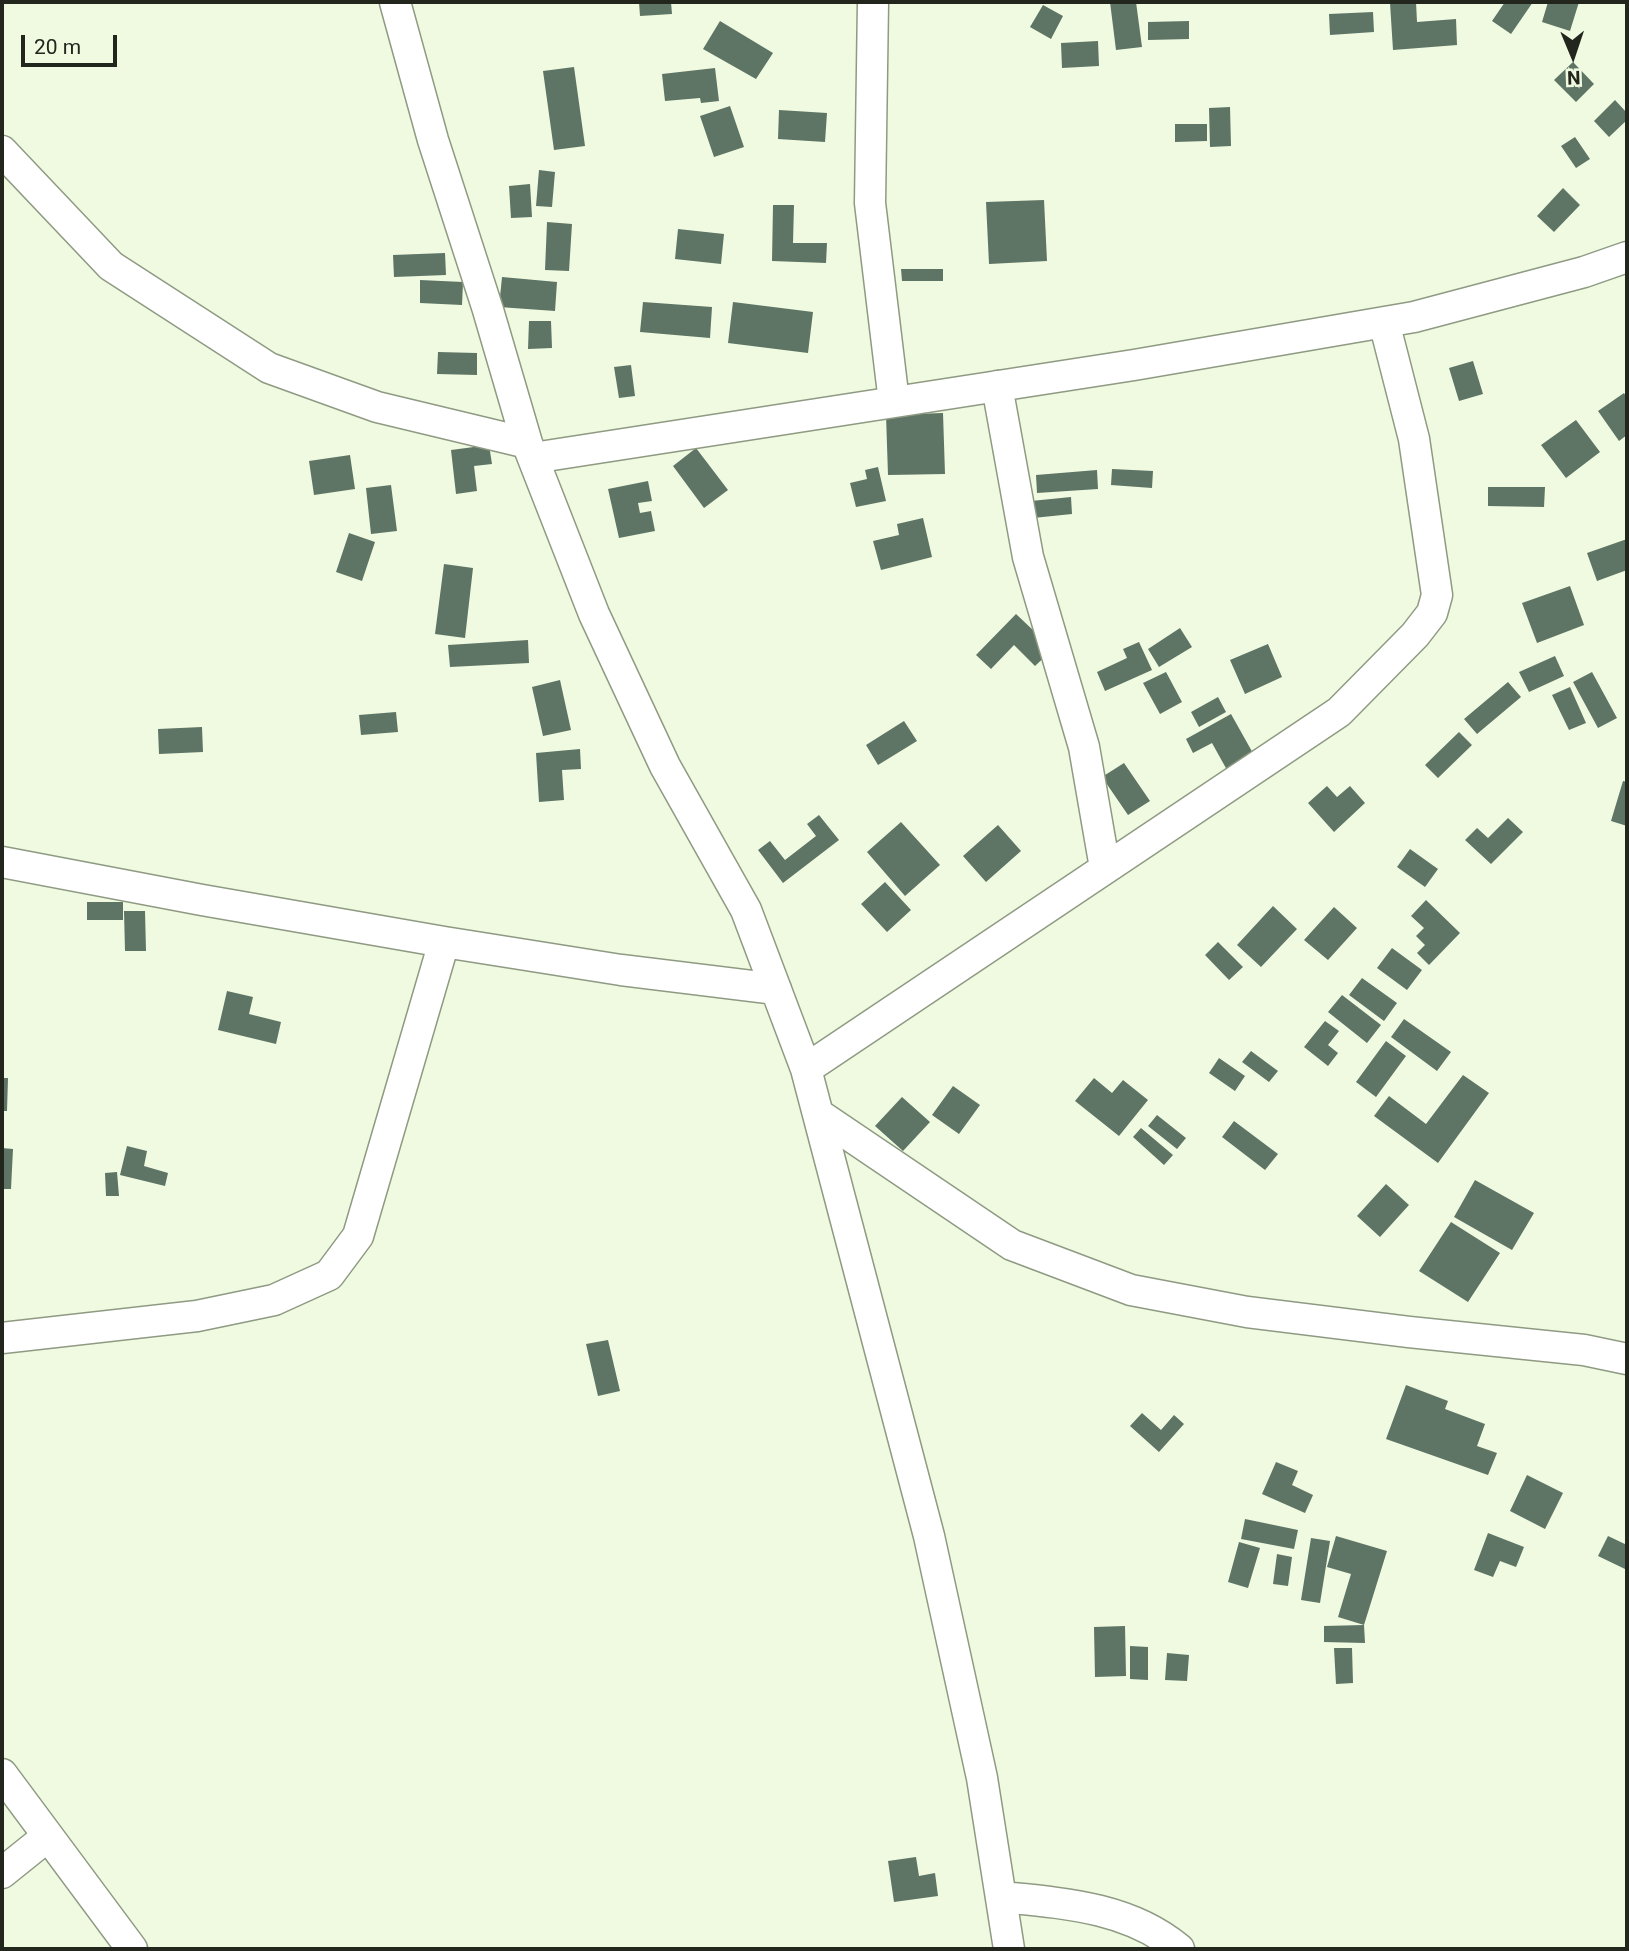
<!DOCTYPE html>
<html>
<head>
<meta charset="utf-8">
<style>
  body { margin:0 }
  #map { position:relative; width:1629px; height:1951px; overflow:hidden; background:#effae1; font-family:Roboto,sans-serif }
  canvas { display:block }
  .frame { position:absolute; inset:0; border:4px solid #22261d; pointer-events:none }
  .north { position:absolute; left:1538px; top:21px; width:70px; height:70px; -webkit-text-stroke:5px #effae1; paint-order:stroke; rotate:178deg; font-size:19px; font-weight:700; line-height:28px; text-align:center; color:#22261d }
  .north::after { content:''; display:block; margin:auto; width:24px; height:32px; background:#22261d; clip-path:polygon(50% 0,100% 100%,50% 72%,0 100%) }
  .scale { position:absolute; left:21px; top:35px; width:96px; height:32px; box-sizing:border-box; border:4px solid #22261d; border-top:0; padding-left:9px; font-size:21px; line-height:24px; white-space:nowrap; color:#22261d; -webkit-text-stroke:5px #effae1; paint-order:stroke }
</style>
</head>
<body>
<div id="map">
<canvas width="1629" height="1951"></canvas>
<div class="frame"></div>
<div class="north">N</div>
<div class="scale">20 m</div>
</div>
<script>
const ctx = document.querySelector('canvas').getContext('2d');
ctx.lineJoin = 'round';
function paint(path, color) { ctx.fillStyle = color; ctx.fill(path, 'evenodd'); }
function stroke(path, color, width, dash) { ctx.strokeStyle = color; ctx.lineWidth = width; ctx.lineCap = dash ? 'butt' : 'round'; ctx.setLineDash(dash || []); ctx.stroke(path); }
const building = new Path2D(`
  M 639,2 L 671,2 L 672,14 L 640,16 Z
  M 1110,2 L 1136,2 L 1142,47 L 1116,50 Z
  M 1416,2 L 1417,22 L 1456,19 L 1457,45 L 1393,50 L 1390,3 Z
  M 1505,2 L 1533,2 L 1511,34 L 1492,21 Z
  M 1548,2 L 1579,2 L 1570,31 L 1542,22 Z
  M 1043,5 L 1063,16 L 1051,39 L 1030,27 Z
  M 1373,12 L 1374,32 L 1330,35 L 1329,14 Z
  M 720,21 L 773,53 L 756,79 L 703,49 Z
  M 1189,21 L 1189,39 L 1148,40 L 1148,22 Z
  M 1098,41 L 1099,66 L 1062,68 L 1061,43 Z
  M 1573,62 L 1594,84 L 1576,102 L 1554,80 Z
  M 574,67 L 585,146 L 554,150 L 543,71 Z
  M 715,68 L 719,101 L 701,103 L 700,98 L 665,101 L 662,74 Z
  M 1615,100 L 1627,113 L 1627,120 L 1609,137 L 1594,121 Z
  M 730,106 L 744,147 L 714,157 L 700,116 Z
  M 1230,107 L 1231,146 L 1210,147 L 1209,108 Z
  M 779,110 L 827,113 L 825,142 L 778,139 Z
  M 1175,124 L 1207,124 L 1207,141 L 1175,142 Z
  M 1575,137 L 1590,159 L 1576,168 L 1561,146 Z
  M 539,170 L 555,172 L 552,207 L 536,206 Z
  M 530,184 L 532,217 L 511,218 L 509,186 Z
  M 1563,188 L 1580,205 L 1554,232 L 1537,216 Z
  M 1044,200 L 1047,261 L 989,264 L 986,202 Z
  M 773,205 L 794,205 L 793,243 L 827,243 L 826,263 L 772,261 Z
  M 547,222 L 572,224 L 569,271 L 545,270 Z
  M 678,229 L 724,234 L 721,264 L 675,259 Z
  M 445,253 L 446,275 L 394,277 L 393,255 Z
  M 901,269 L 943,269 L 943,281 L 902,281 Z
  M 502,277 L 557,282 L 555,311 L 499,307 Z
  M 420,280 L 463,282 L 462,305 L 420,303 Z
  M 643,302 L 712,307 L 710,338 L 640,332 Z
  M 733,302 L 813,312 L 808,353 L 728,343 Z
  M 529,321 L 551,321 L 552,348 L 528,349 Z
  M 438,352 L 477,353 L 477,375 L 437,374 Z
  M 1473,361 L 1483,394 L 1459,401 L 1449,368 Z
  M 631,365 L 635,396 L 619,398 L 614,367 Z
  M 1624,393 L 1627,398 L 1627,435 L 1619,441 L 1598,411 Z
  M 943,413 L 945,474 L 888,475 L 886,415 Z
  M 1576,420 L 1600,452 L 1566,478 L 1541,445 Z
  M 489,445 L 492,464 L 474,466 L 477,491 L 456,494 L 451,450 Z
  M 696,448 L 728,490 L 704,508 L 673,466 Z
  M 350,455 L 355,489 L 314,495 L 309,461 Z
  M 878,467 L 886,501 L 856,507 L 850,483 L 867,479 L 865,470 Z
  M 1112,469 L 1153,471 L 1152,488 L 1111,485 Z
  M 1097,470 L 1098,489 L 1037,493 L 1036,475 Z
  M 648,481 L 652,501 L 638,503 L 640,513 L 651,511 L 655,531 L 619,538 L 608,489 Z
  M 391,485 L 397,531 L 371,534 L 366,488 Z
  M 1488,487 L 1545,487 L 1544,507 L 1488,506 Z
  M 1071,497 L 1072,514 L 1033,518 L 1031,501 Z
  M 923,518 L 932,557 L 881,570 L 873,541 L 899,535 L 897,524 Z
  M 349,533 L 375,542 L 362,581 L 336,572 Z
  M 1627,539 L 1627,570 L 1597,581 L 1587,553 Z
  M 444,564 L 473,568 L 465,638 L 435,634 Z
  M 1570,586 L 1584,625 L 1537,643 L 1522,603 Z
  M 1016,614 L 1053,649 L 1035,666 L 1014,645 L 991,669 L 976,655 Z
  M 1180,628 L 1192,647 L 1159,667 L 1148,649 Z
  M 528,640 L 529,663 L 450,667 L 448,645 Z
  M 1139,642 L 1152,670 L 1105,691 L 1097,672 L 1127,658 L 1123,649 Z
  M 1268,644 L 1282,677 L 1245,694 L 1230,660 Z
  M 1555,656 L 1564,676 L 1529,692 L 1519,672 Z
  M 1166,672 L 1182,702 L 1160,714 L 1143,683 Z
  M 1592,672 L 1617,718 L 1598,728 L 1573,682 Z
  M 560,680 L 571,730 L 543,736 L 532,687 Z
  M 1508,682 L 1521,697 L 1477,734 L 1464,719 Z
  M 1570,687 L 1586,723 L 1569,730 L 1552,695 Z
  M 1218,697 L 1226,712 L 1199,727 L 1191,712 Z
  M 396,712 L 398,732 L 361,735 L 359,715 Z
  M 1231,714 L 1254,755 L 1227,770 L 1212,743 L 1193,753 L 1186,739 Z
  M 904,721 L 917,741 L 878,765 L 866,745 Z
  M 202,727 L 203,752 L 159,754 L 158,729 Z
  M 1459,732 L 1472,745 L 1438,778 L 1425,765 Z
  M 580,749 L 581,769 L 562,770 L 564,800 L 539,802 L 536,753 Z
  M 1124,763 L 1150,801 L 1128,815 L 1102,777 Z
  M 1623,781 L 1627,782 L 1627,826 L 1611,821 Z
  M 1327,786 L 1337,797 L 1350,786 L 1365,803 L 1334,832 L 1308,803 Z
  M 819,815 L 839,840 L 783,883 L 758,850 L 770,841 L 785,860 L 816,836 L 807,824 Z
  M 1508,818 L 1523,832 L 1491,864 L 1465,840 L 1477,828 L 1488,838 Z
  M 901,822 L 940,865 L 905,896 L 867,852 Z
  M 998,825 L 1021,851 L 986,882 L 963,856 Z
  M 1410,849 L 1438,869 L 1425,887 L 1397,867 Z
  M 885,882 L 911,910 L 887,932 L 861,904 Z
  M 1426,900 L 1460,933 L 1429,965 L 1417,953 L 1425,945 L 1416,936 L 1424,928 L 1411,916 Z
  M 87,902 L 123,902 L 123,920 L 87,920 Z
  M 1273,906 L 1297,929 L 1261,967 L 1237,945 Z
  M 1334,907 L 1357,928 L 1328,960 L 1304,940 Z
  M 124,911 L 145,911 L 146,951 L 125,951 Z
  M 1218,942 L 1243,967 L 1229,980 L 1205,955 Z
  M 1392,948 L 1422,970 L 1407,990 L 1377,968 Z
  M 1362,978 L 1397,1003 L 1384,1021 L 1349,995 Z
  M 227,991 L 253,997 L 249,1014 L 281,1022 L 276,1044 L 218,1030 Z
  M 1342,995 L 1381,1025 L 1367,1043 L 1328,1012 Z
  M 1404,1019 L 1451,1052 L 1437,1071 L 1391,1037 Z
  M 1325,1021 L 1339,1031 L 1328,1045 L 1338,1053 L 1328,1066 L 1304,1047 Z
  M 1386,1041 L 1406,1056 L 1376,1097 L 1356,1082 Z
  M 1251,1051 L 1278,1071 L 1269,1082 L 1242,1062 Z
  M 1219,1058 L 1245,1076 L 1235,1091 L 1209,1073 Z
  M 1463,1075 L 1489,1093 L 1438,1163 L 1374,1116 L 1389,1096 L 1426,1124 Z
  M 2,1078 L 8,1078 L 7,1111 L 2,1111 Z
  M 1094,1078 L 1112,1093 L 1123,1080 L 1148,1100 L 1119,1136 L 1075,1101 Z
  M 953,1086 L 980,1105 L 959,1134 L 932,1115 Z
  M 902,1097 L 930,1122 L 903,1151 L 875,1126 Z
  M 1157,1115 L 1186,1138 L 1177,1149 L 1148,1126 Z
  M 1234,1121 L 1278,1154 L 1265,1170 L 1222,1137 Z
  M 1141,1128 L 1173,1155 L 1164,1165 L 1133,1137 Z
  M 127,1146 L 147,1151 L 144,1166 L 168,1173 L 165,1186 L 120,1175 Z
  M 2,1148 L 13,1149 L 11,1189 L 2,1189 Z
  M 117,1172 L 119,1196 L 106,1196 L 105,1173 Z
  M 1475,1180 L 1534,1213 L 1512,1250 L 1454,1217 Z
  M 1386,1184 L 1409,1205 L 1380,1237 L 1357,1216 Z
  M 1451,1222 L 1500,1253 L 1468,1302 L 1419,1271 Z
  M 608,1340 L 620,1391 L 598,1396 L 586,1344 Z
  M 1406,1385 L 1448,1401 L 1445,1409 L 1485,1424 L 1477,1446 L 1497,1453 L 1488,1475 L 1386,1439 Z
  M 1142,1413 L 1161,1430 L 1174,1415 L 1184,1424 L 1159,1452 L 1130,1426 Z
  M 1276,1462 L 1298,1471 L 1292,1485 L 1313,1495 L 1305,1513 L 1262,1494 Z
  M 1527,1475 L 1563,1493 L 1545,1529 L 1510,1511 Z
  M 1245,1519 L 1298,1530 L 1294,1549 L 1241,1539 Z
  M 1488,1533 L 1524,1547 L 1516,1567 L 1500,1561 L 1493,1577 L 1474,1570 Z
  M 1336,1536 L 1387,1551 L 1364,1625 L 1338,1617 L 1351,1574 L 1327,1567 Z
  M 1608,1536 L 1627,1545 L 1625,1569 L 1598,1556 Z
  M 1311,1538 L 1330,1541 L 1320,1603 L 1301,1600 Z
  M 1239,1542 L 1260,1548 L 1248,1588 L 1228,1582 Z
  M 1277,1554 L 1292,1557 L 1288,1586 L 1273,1584 Z
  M 1364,1625 L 1365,1643 L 1324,1642 L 1324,1626 Z
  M 1125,1626 L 1126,1676 L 1095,1677 L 1094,1627 Z
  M 1130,1646 L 1148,1647 L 1148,1680 L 1130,1679 Z
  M 1334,1648 L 1352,1648 L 1353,1683 L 1336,1684 Z
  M 1167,1653 L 1189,1655 L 1187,1681 L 1165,1680 Z
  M 916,1857 L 919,1876 L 935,1873 L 938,1896 L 894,1902 L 888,1861 Z`);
const street = new Path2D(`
  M 395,2 L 433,140 L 488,310 L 527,443 L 594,614 L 665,766 L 746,910 L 806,1069 L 929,1536 L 982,1778 L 1009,1949
  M 873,2 L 870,203 L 894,402
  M 2,151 L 111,266 L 269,368 L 377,407 L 527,443
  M 997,386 L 1028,557 L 1084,747 L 1105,868
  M 533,458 L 1134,365 L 1414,317 L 1584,272 L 1627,257
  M 2,862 L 202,900 L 444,942 L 621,970 L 776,989
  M 806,1069 L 1339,712 L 1415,635 L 1432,613 L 1437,595 L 1414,439 L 1384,322
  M 818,1114 L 1012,1245 L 1131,1290 L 1247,1312 L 1409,1332 L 1584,1350 L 1627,1359
  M 2,1338 L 197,1316 L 274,1300 L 329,1275 L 358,1236 L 444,942
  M 2,1774 L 132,1949
  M 2,1873 L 48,1836
  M 1001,1897 C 1063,1903 1129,1907 1179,1949`);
paint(building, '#5e7465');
stroke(street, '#8f9a83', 33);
stroke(street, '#fff', 30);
</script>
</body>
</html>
